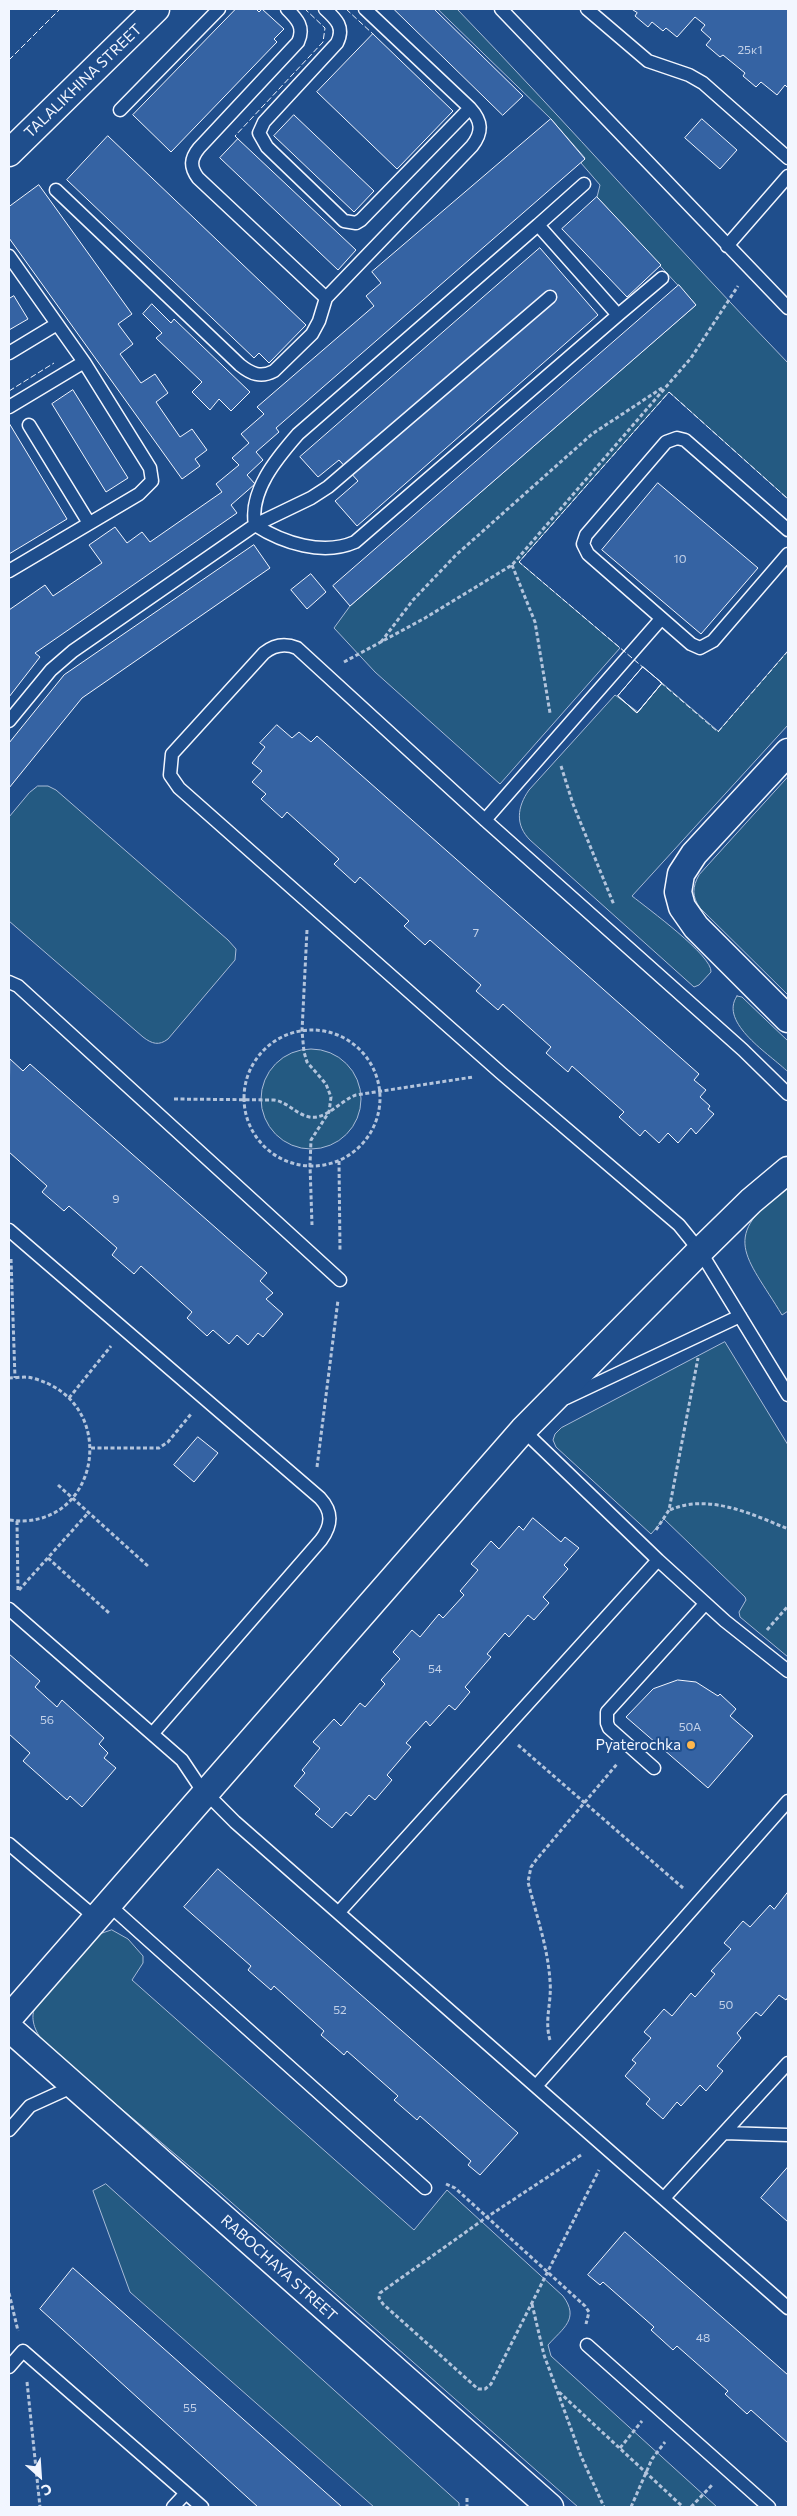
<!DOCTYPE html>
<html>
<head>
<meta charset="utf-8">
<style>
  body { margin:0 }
  #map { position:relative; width:797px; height:2516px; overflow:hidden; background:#1f4e8c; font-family:Commissioner,sans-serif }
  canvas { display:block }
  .frame { position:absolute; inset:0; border:10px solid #f2f6ff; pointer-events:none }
  .north { position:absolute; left:15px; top:2451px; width:50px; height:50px; -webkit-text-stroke:4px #1f4e8c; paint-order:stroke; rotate:154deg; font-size:14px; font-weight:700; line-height:20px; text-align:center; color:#f2f6ff }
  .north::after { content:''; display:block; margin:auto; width:18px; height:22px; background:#f2f6ff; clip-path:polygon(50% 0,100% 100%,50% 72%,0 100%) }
</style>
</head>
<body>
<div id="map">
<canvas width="797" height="2516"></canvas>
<div class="frame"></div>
<div class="north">С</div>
</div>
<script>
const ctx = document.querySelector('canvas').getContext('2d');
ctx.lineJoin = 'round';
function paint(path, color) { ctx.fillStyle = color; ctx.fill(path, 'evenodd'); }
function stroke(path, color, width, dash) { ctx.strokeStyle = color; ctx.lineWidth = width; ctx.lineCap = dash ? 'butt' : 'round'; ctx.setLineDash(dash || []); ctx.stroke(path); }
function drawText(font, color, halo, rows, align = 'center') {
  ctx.font = font + ' Commissioner,sans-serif'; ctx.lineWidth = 4; ctx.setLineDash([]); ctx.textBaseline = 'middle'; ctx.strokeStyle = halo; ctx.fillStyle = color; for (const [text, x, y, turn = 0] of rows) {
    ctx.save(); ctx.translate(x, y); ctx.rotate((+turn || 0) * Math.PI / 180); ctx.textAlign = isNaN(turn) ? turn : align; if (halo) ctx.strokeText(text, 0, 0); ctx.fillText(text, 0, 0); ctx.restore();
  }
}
const green = new Path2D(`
  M 438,9 L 457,9 C 569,125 676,247 788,363 L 788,499 L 669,392 L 519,562 L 620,648 L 500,784 L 375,672 L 334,628 L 350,606 L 696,305 L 597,197 L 600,185 L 581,163 L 585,158 L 551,119 Z
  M 788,651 L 788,725 L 632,896 C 647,908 713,956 711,972 L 699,985 L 694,987 L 530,840 C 515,825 517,807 529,790 L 615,695 L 638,712 L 662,683 L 718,731 Z
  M 788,777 L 788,995 L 700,908 C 692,897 692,887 699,875 Z
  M 38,786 L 48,786 L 56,790 L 228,940 L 236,949 L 235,960 L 168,1039 C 159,1046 152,1044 143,1037 L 9,921 L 9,817 L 29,793 Z
  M 737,996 L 742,997 L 788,1041 L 788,1072 C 771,1055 718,1023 737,996 Z
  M261 1099a50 50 0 1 1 100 0a50 50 0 1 1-100 0Z
  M 788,1187 L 788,1311 L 782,1315 C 746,1255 718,1237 788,1187 Z
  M 725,1342 L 788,1445 L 788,1657 L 740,1617 L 739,1612 L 746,1600 L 745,1597 L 664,1519 L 651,1534 L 556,1447 L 553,1440 L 555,1434 L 561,1428 Z
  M 112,1930 L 128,1939 L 143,1956 L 143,1963 L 132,1980 L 414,2230 L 447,2190 L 563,2296 C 580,2319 563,2328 548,2345 L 551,2356 L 717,2507 L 578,2507 L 215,2188 L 46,2045 C 38,2036 30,2023 34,2010 C 39,1996 87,1948 100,1934 Z
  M 106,2184 L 459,2503 L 459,2507 L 374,2507 L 130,2292 L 93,2191 Z`);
const building = new Path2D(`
  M 236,9 L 256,9 L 259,12 L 262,9 L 284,29 L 274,39 L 277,42 L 171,152 L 133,115 Z
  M 394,9 L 434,9 L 523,96 L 503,115 Z
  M 632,9 L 788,9 L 788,88 L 785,85 L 777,95 L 761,82 L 756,87 L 743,76 L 745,73 L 723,55 L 720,57 L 706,45 L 711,39 L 701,30 L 705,25 L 695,17 L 677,37 L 666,28 L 663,31 L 652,22 L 648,27 L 635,16 L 637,13 Z
  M 373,34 L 453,111 L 397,169 L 317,92 Z
  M 294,115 L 374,191 L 354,212 L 274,136 Z
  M 551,119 L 585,159 L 276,428 L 279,432 L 256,452 L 263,460 L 247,475 L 255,484 L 231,505 L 237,513 L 35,653 L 40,657 L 9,697 L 9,610 L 45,585 L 53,596 L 102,563 L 89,545 L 115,527 L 127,543 L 142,532 L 150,542 L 222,492 L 216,484 L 239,465 L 232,458 L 249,443 L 241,434 L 264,414 L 257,407 L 374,306 L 366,296 L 381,283 L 372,272 Z
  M 702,119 L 737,150 L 720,169 L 685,138 Z
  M 108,136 L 306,325 L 269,363 L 259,353 L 254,358 L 67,180 Z
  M 238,139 L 356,250 L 338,270 L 220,158 Z
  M 39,185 L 132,314 L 118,324 L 133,344 L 120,354 L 141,383 L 155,374 L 168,393 L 156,402 L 180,437 L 192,429 L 207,450 L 195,459 L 200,466 L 182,479 L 9,238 L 9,207 Z
  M 597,197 L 661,265 L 627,297 L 562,229 Z
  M 540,248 L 598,315 L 357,526 L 335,501 L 358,481 L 339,460 L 318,477 L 300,457 Z
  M 679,285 L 696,305 L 350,606 L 333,586 Z
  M 14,296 L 28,319 L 9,330 L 9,299 Z
  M 152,304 L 171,323 L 174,319 L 250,392 L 231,411 L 219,399 L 210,410 L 192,392 L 202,382 L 156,338 L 162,333 L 143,314 Z
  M 73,390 L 128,478 L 106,492 L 52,404 Z
  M 9,423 L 67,519 L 9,554 Z
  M 658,483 L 758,568 L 701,634 L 602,550 Z
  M 254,545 L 270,568 L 82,698 L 9,788 L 9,743 L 64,675 Z
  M 311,574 L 326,592 L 307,609 L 291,590 Z
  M 643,667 L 662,683 L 637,713 L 618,696 Z
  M 643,667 L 662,683 L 637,713 L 618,696 Z
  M 277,725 L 292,738 L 299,732 L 311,742 L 317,736 L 699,1074 L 694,1080 L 706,1090 L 700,1097 L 710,1106 L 708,1109 L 714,1114 L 696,1134 L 691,1128 L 678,1143 L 668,1133 L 659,1143 L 645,1130 L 640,1136 L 619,1117 L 624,1112 L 572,1066 L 568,1072 L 546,1053 L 551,1047 L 503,1004 L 498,1010 L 476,991 L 481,985 L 430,940 L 425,945 L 404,926 L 409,921 L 360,877 L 355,883 L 334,864 L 339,859 L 287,812 L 282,818 L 261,799 L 266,794 L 252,782 L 262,771 L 252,763 L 265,747 L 260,743 Z
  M 10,1059 L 23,1071 L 30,1064 L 267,1273 L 260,1281 L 273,1293 L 266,1299 L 283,1314 L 263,1337 L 258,1333 L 248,1345 L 237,1335 L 229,1344 L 213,1330 L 207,1336 L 187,1318 L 192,1312 L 141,1266 L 134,1274 L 112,1255 L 117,1248 L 69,1206 L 64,1211 L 42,1192 L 47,1186 L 9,1152 Z
  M 198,1437 L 218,1453 L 194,1482 L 174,1465 Z
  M 533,1518 L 561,1542 L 565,1537 L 579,1548 L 564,1565 L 568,1569 L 543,1597 L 549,1603 L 534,1620 L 528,1615 L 509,1637 L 505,1633 L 487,1654 L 491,1657 L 465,1687 L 470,1692 L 455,1710 L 449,1705 L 430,1726 L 426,1721 L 406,1743 L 411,1747 L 387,1775 L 392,1780 L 375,1800 L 369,1795 L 351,1816 L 346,1812 L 332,1828 L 315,1814 L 320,1809 L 294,1786 L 305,1773 L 302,1770 L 320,1748 L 313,1742 L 334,1719 L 341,1726 L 360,1703 L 365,1707 L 385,1684 L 381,1680 L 400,1659 L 393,1652 L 412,1630 L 420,1637 L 439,1614 L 443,1618 L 464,1595 L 460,1591 L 478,1570 L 471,1564 L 491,1541 L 499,1549 L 519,1526 L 523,1530 Z
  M 9,1654 L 40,1681 L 35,1687 L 57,1707 L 62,1700 L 104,1738 L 99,1744 L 108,1753 L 104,1758 L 116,1768 L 82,1807 L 70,1796 L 67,1800 L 23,1761 L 30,1753 L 9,1734 Z
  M 678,1680 L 696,1682 L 718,1696 L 720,1694 L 736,1709 L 730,1716 L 753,1736 L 708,1788 L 626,1717 L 653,1689 Z
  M 218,1869 L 518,2133 L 480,2175 L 468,2165 L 471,2161 L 420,2116 L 417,2120 L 394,2100 L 398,2096 L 347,2051 L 344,2055 L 321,2035 L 324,2031 L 274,1986 L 271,1990 L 248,1970 L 251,1966 L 184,1907 Z
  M 788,1892 L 788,1997 L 786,2000 L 779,1995 L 761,2016 L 756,2012 L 737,2033 L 741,2038 L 717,2066 L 723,2071 L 706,2091 L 700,2085 L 681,2106 L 677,2102 L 663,2119 L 646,2104 L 650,2099 L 625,2076 L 636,2063 L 632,2060 L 651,2038 L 644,2032 L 664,2009 L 672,2016 L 691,1993 L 695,1997 L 715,1974 L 711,1971 L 731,1949 L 724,1943 L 743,1921 L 750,1927 L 770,1905 L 774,1909 Z
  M 788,2167 L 788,2222 L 761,2198 Z
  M 625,2232 L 788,2375 L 788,2443 L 751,2410 L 747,2414 L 725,2394 L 728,2391 L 677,2346 L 673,2350 L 651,2330 L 654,2327 L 603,2282 L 600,2285 L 588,2275 Z
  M 73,2268 L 342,2507 L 258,2507 L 40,2309 Z`);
const path = new Path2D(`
  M 512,565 L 535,622 L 550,713
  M 381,642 L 413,600 L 456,555 L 592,434 L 662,388
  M 344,662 L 425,618 L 512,565 L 691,358 L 738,286
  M 561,766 L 573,804 L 614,905
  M 307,930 L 302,1031 L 304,1052 L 307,1062 L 326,1084 L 331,1097 L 329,1112 L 311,1140 L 310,1165 L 312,1225
  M244 1098a68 68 0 1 1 136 0a68 68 0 1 1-136 0Z
  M 174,1099 L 274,1100 C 287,1102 294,1112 306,1116 C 324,1123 339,1101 356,1095 L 473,1077
  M 339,1161 L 340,1251
  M 11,1259 L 15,1378
  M 9,1378 C 16,1378 25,1376 32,1378 C 123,1401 100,1533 9,1520
  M 69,1398 L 111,1346
  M 91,1448 L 159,1448 L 168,1442 L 191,1414
  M 317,1467 L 338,1300
  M 58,1485 L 149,1567
  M 670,1510 C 708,1493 752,1514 788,1529
  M 17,1521 L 18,1591
  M 656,1530 L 669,1510 L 698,1358
  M 48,1558 L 109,1613
  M 19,1590 L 88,1513
  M 767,1630 L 788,1606
  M 518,1745 L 683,1888
  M 550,2040 C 544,2020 552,2002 550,1981 C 548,1948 536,1914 528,1882 L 531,1867 L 536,1860 L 617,1764
  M 581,2155 L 487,2217 L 380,2293 L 379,2298 L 383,2304 L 478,2389 L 485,2389 L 491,2384 L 599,2170
  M 446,2184 L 455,2188 L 585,2306 L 589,2312 L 586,2324
  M 9,2293 L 18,2331
  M 532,2304 L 544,2355 L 581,2456 L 604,2507
  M 27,2382 L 40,2507
  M 559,2392 L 683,2507
  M 620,2448 L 642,2421
  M 467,2498 L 467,2507
  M 631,2507 L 652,2459 L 665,2442
  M 691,2507 L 713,2484`);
const lane = new Path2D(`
  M 287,9 C 297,19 305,27 298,42 L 199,148 C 190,159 190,167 198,178 L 326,298 L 472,146 C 483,132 482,121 470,108 L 365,9
  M 325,9 C 336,19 345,27 337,43 L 264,122 L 259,133 L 267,147 L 344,221 L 356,223 L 361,220 L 470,108
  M 501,9 L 788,308
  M 587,9 L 648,61 L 689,75 L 703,83 L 788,158
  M 120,110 L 219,9
  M 56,190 L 240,365 C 251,374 261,378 274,371 L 312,334 L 319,321 L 326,298
  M 538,225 L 618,315 L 355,542 C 323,556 283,543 255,525 C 249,491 277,458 298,434 Z
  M 538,225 L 584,184
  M 727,246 L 788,176
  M 9,256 L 84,362 L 150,468 L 152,481 L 139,494 L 9,571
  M 618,315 L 662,278
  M 9,353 L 57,324
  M 9,407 L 84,362
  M 29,425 L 89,523
  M 788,530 L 685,440 L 677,438 L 666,442 L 586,535 L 583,544 L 588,554 L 691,644 L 700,648 L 713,641 L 788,554
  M 9,721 L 51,670 L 73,651 L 255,525 L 311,498 L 328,487 L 550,297
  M 485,820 L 661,619
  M 9,982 L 18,986 L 340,1280
  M 788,1094 L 743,1050 L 485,820 L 297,648 C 285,643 274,645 264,653 L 172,754 L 170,775 L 179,788 L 501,1073 L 679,1225 L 700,1251 L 788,1395
  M 9,1230 L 320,1498 C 333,1512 332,1525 321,1540 L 153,1733
  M 566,1398 L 740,1316
  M 658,1560 L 725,1621 L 788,1671
  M 9,1609 L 182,1760 L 200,1787 L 235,1822 L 788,2308
  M 654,1768 L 609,1728 L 607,1723 L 607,1712 L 705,1604
  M 9,1844 L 96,1918
  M 108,1904 L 425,2188
  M 339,1912 L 658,1560 L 523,1430
  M 537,2085 L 788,1801
  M 9,2130 L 30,2106 L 74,2086
  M 724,2133 L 788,2135
  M 664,2198 L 788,2063
  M 587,2345 L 769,2507
  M 9,2367 L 23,2351 L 186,2493 L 173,2507
  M 186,2493 L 202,2507`);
const street = new Path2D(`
  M 9,153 L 156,9
  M 788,752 L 694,854 L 681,874 L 678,892 L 682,907 L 696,927 L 788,1019
  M 9,2018 L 523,1430 L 700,1251 L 751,1201 L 788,1170
  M 9,2028 L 550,2507`);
const fence = new Path2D(`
  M 346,9 L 373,34
  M 9,60 L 60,9
  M 238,139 L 235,136 L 323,42 L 325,28 L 305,9
  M 9,391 L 54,363
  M 645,669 L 519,562 L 669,392 L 788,499
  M 660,682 L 718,732 L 788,651`);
const markers = [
  [691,1745,5,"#ffb74d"]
];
const numberNames = [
  ["25к1",750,50],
  ["10",680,559],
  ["7",476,933],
  ["9",116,1199],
  ["54",435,1669],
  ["56",47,1720],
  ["50А",690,1727],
  ["50",726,2005],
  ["52",340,2010],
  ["48",703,2338],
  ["55",190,2408]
];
const streetNames = [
  ["TALALIKHINA STREET",83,81,-44],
  ["RABOCHAYA STREET",279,2268,42]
];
const poiNames = [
  ["Pyaterochka",681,1745]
];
paint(green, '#245a82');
stroke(green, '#a8bbd7', 1);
paint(building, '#3563a3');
stroke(building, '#f2f6ff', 1);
stroke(lane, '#f2f6ff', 15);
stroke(street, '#f2f6ff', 29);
stroke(path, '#b3c4dc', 3, [4, 2.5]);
stroke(lane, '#1f4e8c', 12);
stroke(street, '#1f4e8c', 26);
stroke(fence, '#f2f6ff', 1, [6, 2.5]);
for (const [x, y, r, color] of markers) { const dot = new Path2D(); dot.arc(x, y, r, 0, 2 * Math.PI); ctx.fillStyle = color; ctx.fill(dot); stroke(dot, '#1f4e8c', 2); }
drawText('12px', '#c3d1e8', null, numberNames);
drawText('15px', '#f2f6ff', '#1f4e8c', streetNames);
drawText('15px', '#f2f6ff', '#1f4e8c', poiNames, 'right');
</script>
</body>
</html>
